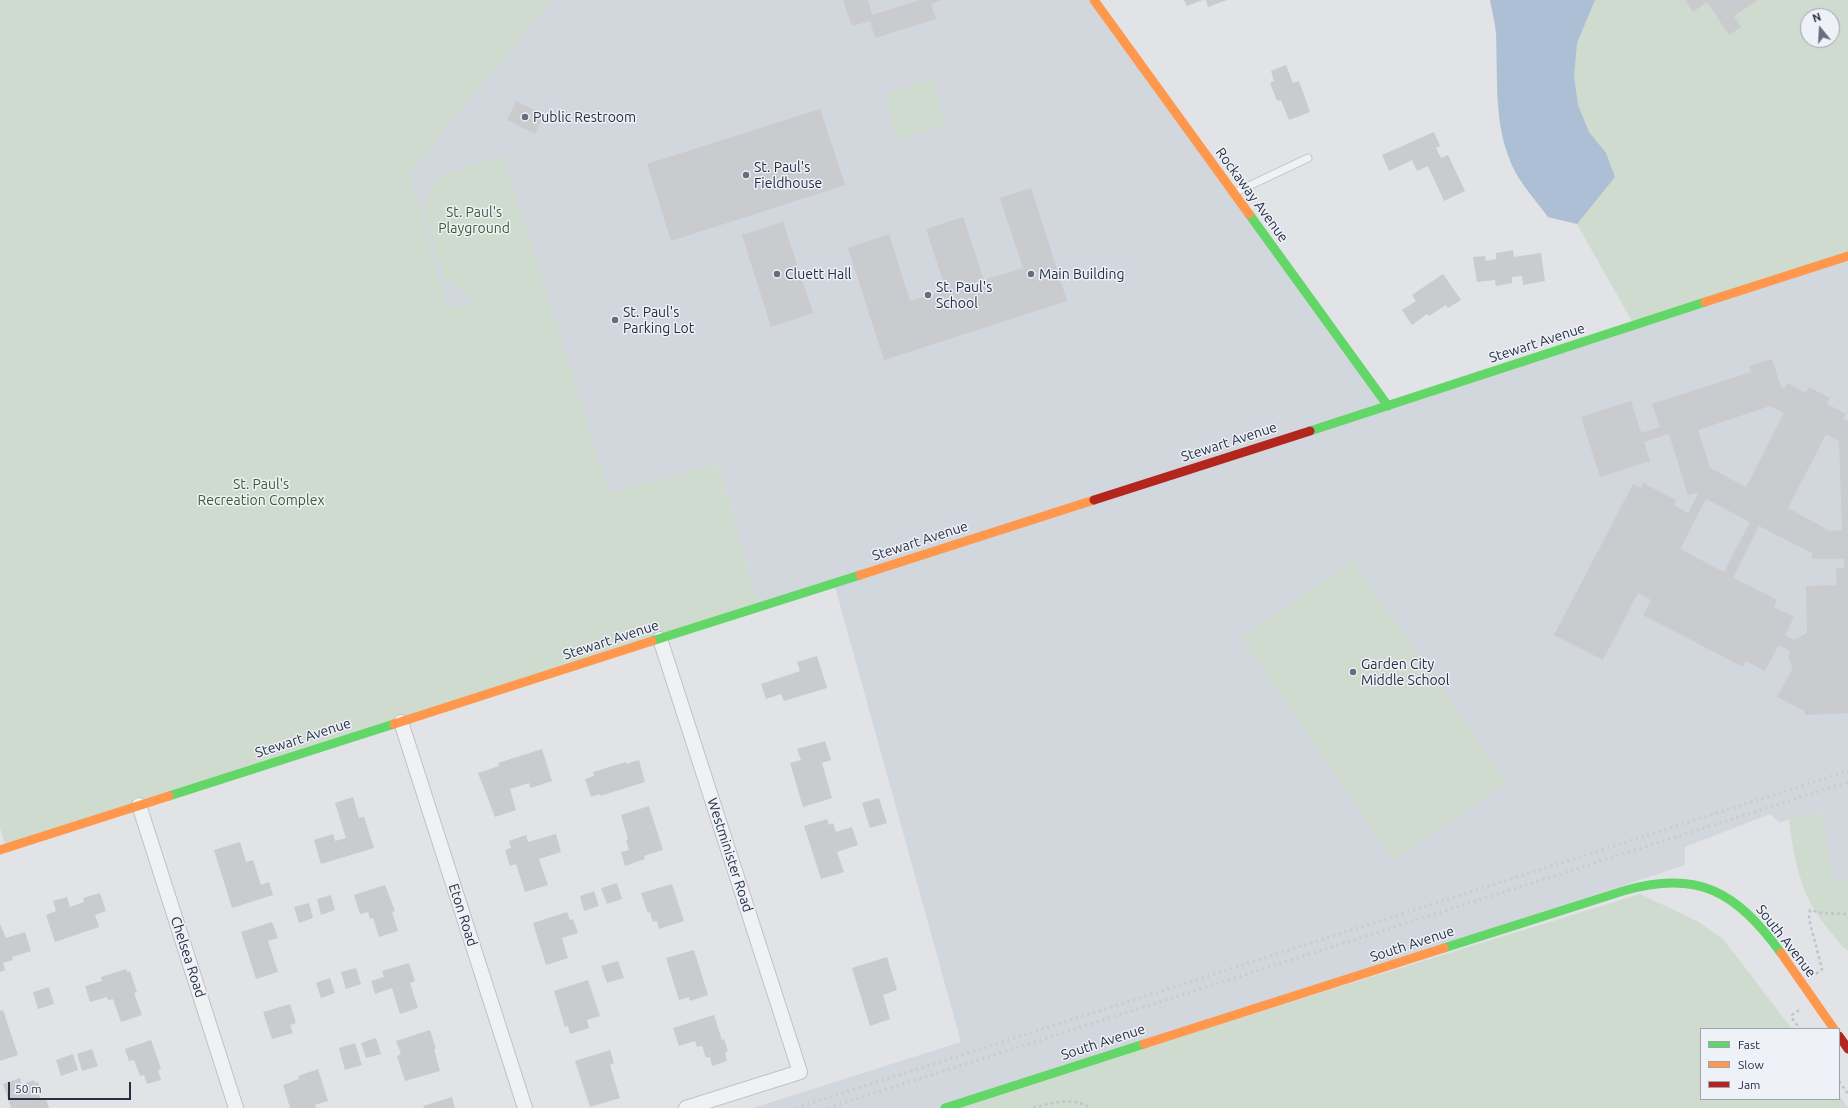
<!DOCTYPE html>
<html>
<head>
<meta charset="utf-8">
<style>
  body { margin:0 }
  #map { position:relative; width:1848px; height:1108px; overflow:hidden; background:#e1e3e6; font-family:Ubuntu,sans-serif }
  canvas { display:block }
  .legend { position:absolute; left:1700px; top:1028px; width:140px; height:72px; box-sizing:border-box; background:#eef1f7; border:1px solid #9ea3af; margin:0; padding:5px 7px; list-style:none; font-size:12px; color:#262f42 }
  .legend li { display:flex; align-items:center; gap:8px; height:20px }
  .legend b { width:20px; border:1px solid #9ea3af }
  .north { position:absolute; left:1800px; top:8px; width:40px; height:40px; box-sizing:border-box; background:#eef1f7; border:1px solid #9ea3af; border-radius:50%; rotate:342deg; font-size:11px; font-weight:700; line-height:16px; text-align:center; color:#262f42 }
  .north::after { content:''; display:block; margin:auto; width:14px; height:18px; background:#676e7b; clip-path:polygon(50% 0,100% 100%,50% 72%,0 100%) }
  .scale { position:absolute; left:8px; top:1082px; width:123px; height:18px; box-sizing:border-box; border:2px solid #262f42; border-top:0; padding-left:5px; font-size:12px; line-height:14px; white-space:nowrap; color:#262f42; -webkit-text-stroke:3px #eef1f7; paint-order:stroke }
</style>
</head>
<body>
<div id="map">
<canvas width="1848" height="1108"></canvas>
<ul class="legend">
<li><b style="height:5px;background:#63d668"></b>Fast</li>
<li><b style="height:5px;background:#ff974d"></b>Slow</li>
<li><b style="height:5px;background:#b3261e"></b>Jam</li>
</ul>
<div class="north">N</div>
<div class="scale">50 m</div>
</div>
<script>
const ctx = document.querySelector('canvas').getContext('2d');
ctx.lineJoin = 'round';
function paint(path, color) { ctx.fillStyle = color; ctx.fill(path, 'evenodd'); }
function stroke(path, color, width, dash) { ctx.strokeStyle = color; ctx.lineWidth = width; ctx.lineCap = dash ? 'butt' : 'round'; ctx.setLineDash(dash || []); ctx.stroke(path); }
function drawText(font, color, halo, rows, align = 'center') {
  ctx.font = font + ' Ubuntu,sans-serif'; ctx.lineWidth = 3; ctx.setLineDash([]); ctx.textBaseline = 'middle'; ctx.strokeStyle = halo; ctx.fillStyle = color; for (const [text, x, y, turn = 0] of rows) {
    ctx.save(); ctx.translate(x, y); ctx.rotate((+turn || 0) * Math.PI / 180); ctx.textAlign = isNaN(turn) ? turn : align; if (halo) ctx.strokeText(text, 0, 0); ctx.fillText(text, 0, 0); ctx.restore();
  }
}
const built = new Path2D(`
  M 552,0 L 1096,0 L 1387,405 L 1848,256 L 1848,881 L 1835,883 L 1821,813 L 1789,819 L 1780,823 L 1770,814 L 1685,847 L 1685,865 L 948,1108 L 753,1108 L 961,1042 L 834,583 L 759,608 L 719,464 L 609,493 L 543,280 L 448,310 L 409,173 Z`);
const green = new Path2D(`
  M 0,0 L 552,0 L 409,173 L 448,309 L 477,300 L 445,280 L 421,208 L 437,177 L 502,156 L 543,280 L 609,492 L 719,464 L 759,608 L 6,848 L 0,828 Z
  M 1490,0 L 1848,0 L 1848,257 L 1634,325 L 1577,224 L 1548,217 C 1534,198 1515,178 1508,155 C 1494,117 1498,73 1496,33 C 1495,22 1492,11 1490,0 ZM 1808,16 L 1832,16 L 1832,40 L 1808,40 Z
  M 932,79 L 946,125 L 897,140 L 884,94 Z
  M 1353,560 L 1507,782 L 1394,860 L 1241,638 Z
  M 1821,813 L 1835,882 L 1848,881 L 1848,951 L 1842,946 C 1832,933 1820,920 1812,906 C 1798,880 1792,848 1789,819 Z
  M 1640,894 L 1697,921 L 1724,940 L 1792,1029 L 1701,1029 L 1701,1099 L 1839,1099 L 1839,1095 L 1848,1108 L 948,1108 Z`);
const water = new Path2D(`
  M 1490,0 L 1595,0 L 1577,43 L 1574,76 L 1578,105 L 1589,132 L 1606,153 L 1615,177 L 1577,224 L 1548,217 C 1534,198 1515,178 1508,155 C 1494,117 1498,73 1496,33 C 1495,22 1492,11 1490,0 Z`);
const building = new Path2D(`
  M 843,0 L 868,0 L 872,15 L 920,0 L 942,0 L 931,4 L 936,19 L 875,38 L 870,21 L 852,26 Z
  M 1184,0 L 1203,0 L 1187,6 Z
  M 1206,0 L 1227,0 L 1208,7 Z
  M 1685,0 L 1758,0 L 1734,16 L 1741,27 L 1729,35 L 1707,2 L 1693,12 Z
  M 1286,65 L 1293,83 L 1299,81 L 1310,112 L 1289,120 L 1281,100 L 1277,101 L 1270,83 L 1274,81 L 1271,71 Z
  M 516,101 L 544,115 L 535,134 L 507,120 Z
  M 820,109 L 845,185 L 671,241 L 647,164 Z
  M 1434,132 L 1440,146 L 1436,148 L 1441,158 L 1448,155 L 1465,191 L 1444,201 L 1428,166 L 1417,171 L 1412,160 L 1389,171 L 1382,155 Z
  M 1031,188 L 1067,301 L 884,360 L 848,248 L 889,234 L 910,301 L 946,290 L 926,229 L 963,217 L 984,280 L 1023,268 L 1000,198 Z
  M 783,222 L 813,313 L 771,327 L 742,235 Z
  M 1513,250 L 1514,257 L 1541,253 L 1545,281 L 1523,285 L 1522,276 L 1512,277 L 1512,283 L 1496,286 L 1495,280 L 1477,282 L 1473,257 L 1485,256 L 1486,261 L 1496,259 L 1496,253 Z
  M 1443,274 L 1461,300 L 1448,308 L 1446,305 L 1429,316 L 1427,314 L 1412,325 L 1402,310 L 1416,301 L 1412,295 Z
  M 1772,359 L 1781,387 L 1784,389 L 1787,383 L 1806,393 L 1809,387 L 1830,398 L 1827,404 L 1846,414 L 1843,419 L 1848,421 L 1848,713 L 1805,715 L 1805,711 L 1777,697 L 1793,668 L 1789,659 L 1789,650 L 1779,645 L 1765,671 L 1746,661 L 1743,667 L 1643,615 L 1651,600 L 1638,593 L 1603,660 L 1554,635 L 1633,484 L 1641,488 L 1643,483 L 1676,500 L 1674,505 L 1688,513 L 1698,494 L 1695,493 L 1688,495 L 1669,434 L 1644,442 L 1650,461 L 1600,477 L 1581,417 L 1631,401 L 1641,433 L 1660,427 L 1652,404 L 1751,372 L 1749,366 ZM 1770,406 L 1784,413 L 1746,487 L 1710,468 L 1698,430 ZM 1826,434 L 1839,441 L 1842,530 L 1830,531 L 1788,508 ZM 1706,499 L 1750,522 L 1724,572 L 1680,549 ZM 1759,526 L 1812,553 L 1812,559 L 1844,559 L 1844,568 L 1836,568 L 1837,585 L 1806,586 L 1807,633 L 1794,640 L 1785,635 L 1794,617 L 1774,607 L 1777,600 L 1733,578 Z
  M 817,656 L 827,688 L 784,701 L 781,694 L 766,699 L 761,684 L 800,671 L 797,662 Z
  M 825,741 L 831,760 L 822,763 L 832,798 L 803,807 L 790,763 L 801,760 L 797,749 Z
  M 542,749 L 552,781 L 531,788 L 529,783 L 510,789 L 516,810 L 495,817 L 478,773 L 499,766 L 498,763 Z
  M 639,760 L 645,782 L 600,796 L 600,794 L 591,797 L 585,779 L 594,776 L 593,772 L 626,762 L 626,764 Z
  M 353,797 L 359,818 L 364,817 L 374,848 L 321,864 L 314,840 L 333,834 L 335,841 L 346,838 L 335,803 Z
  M 879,798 L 887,823 L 870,828 L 862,803 Z
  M 649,806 L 663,850 L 644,856 L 645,859 L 625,866 L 621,852 L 629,850 L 626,840 L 628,839 L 621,815 Z
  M 827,819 L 829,825 L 833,823 L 836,832 L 852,827 L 858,845 L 837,852 L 844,872 L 821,879 L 804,826 Z
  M 556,834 L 561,852 L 539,859 L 548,885 L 525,892 L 516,864 L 510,866 L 505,850 L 511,848 L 509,841 L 526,835 L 528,842 Z
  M 240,842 L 246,862 L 253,860 L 261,885 L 269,882 L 273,895 L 232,908 L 214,850 Z
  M 617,883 L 622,899 L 607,904 L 601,888 Z
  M 672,884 L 684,921 L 659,929 L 657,921 L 653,922 L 650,912 L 648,913 L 641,893 Z
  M 385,885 L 395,911 L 392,912 L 398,931 L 379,937 L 373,918 L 370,919 L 368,912 L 360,914 L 354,895 Z
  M 594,891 L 599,906 L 584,911 L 580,896 Z
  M 100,893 L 106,911 L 95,915 L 99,927 L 55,942 L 46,915 L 56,911 L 53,901 L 67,897 L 70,907 L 84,902 L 83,898 Z
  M 331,895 L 335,910 L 321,915 L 317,899 Z
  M 309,903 L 313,918 L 299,923 L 294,907 Z
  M 567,912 L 570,920 L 573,919 L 578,933 L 562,938 L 568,958 L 546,965 L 533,923 Z
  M 272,922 L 278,938 L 268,941 L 278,972 L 256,979 L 241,932 Z
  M 0,924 L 6,938 L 25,932 L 31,951 L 12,957 L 13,960 L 3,963 L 5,970 L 0,972 Z
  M 694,950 L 708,995 L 690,1001 L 689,997 L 679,1000 L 666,958 Z
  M 887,957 L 897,990 L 883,995 L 890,1019 L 870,1026 L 852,968 Z
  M 618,961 L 624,978 L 607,983 L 601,966 Z
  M 409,963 L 415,981 L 410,983 L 418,1008 L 400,1014 L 392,988 L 375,994 L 371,981 L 384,977 L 382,971 Z
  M 356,968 L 361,984 L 346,989 L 341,972 Z
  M 126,969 L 127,972 L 130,971 L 137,992 L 134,993 L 142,1015 L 121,1022 L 113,999 L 108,1000 L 107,997 L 90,1002 L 85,986 L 102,981 L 101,977 Z
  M 330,978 L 335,993 L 321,998 L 316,983 Z
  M 588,980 L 600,1016 L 587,1020 L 589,1028 L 570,1034 L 568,1026 L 565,1027 L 554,991 Z
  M 49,987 L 54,1004 L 38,1009 L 33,992 Z
  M 290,1004 L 296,1023 L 290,1025 L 293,1033 L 272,1039 L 263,1012 Z
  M 3,1010 L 18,1055 L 0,1061 L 0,1011 Z
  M 714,1015 L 722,1040 L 724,1039 L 728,1051 L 725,1052 L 727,1061 L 712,1066 L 710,1057 L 706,1058 L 702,1046 L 697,1047 L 695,1041 L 679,1046 L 673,1028 Z
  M 430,1030 L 436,1049 L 434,1049 L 440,1071 L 405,1081 L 397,1056 L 401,1054 L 396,1041 Z
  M 376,1038 L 381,1054 L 366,1058 L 361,1043 Z
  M 151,1040 L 161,1069 L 158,1070 L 161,1080 L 147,1084 L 144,1075 L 140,1076 L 134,1060 L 129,1061 L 125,1049 Z
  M 355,1043 L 362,1065 L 345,1070 L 339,1048 Z
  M 92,1049 L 98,1066 L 82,1071 L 77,1054 Z
  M 610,1050 L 614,1063 L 610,1065 L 620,1098 L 590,1107 L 575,1061 Z
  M 73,1054 L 78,1070 L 61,1076 L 56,1060 Z
  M 318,1069 L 328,1101 L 315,1105 L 316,1108 L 290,1108 L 283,1085 L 299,1079 L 298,1076 Z
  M 20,1078 L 22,1084 L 34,1080 L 35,1083 L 38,1082 L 43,1094 L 39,1095 L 41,1100 L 46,1098 L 49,1108 L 11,1108 L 3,1084 Z
  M 452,1097 L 455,1108 L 424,1108 L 423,1106 Z`);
const path = new Path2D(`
  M 1816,974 L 1822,969 L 1809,919 L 1810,910 L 1822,913 L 1848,914
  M 1799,1010 L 1792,1015 L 1792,1018 L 1800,1029
  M 1839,1081 L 1848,1094
  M 1033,1108 C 1054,1103 1070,1096 1091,1108`);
const lane = new Path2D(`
  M 1236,192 L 1308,158`);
const street = new Path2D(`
  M 660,639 L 800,1072 L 686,1108
  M 401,722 L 525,1108
  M 139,805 L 236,1108`);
const fast = new Path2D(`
  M 1249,214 L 1388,406
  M 1310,431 L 1705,302
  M 652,641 L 860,575
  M 169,796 L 394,724
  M 1444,948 L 1623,891 C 1698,869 1737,892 1781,953
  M 945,1108 L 1144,1044`);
const slow = new Path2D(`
  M 1094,0 L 1249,214
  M 1705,302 L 1848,256
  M 860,575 L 1094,500
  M 394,724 L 652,641
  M 0,850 L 169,796
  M 1781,953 L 1834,1029
  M 1144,1044 L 1444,948`);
const jam = new Path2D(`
  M 1094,500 L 1310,431
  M 1839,1036 L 1848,1049`);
const rail = new Path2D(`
  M 796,1108 L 1848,771
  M 828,1108 L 1848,782`);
const markers = [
  [525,117,4,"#676e7b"],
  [746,175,4,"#676e7b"],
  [777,274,4,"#676e7b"],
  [1031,274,4,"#676e7b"],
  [928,295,4,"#676e7b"],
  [615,320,4,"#676e7b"],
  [1353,672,4,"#676e7b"]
];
const poiNames = [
  ["Public Restroom",533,117],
  ["St. Paul's",754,167],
  ["Fieldhouse",754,183],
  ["Cluett Hall",785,274],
  ["Main Building",1039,274],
  ["St. Paul's",936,287],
  ["School",936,303],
  ["St. Paul's",623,312],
  ["Parking Lot",623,328],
  ["Garden City",1361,664],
  ["Middle School",1361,680]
];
const streetNames = [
  ["Rockaway Avenue",1252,195,54],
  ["Stewart Avenue",1537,343,-18],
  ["Stewart Avenue",1229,442,-18],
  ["Stewart Avenue",920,541,-18],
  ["Stewart Avenue",611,640,-18],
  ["Stewart Avenue",303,738,-18],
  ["Westminister Road",730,855,72],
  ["Eton Road",463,915,72],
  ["South Avenue",1786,941,52],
  ["South Avenue",1412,944,-18],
  ["Chelsea Road",188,957,72],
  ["South Avenue",1103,1042,-18]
];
const parkNames = [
  ["St. Paul's",474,212],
  ["Playground",474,228],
  ["St. Paul's",261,484],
  ["Recreation Complex",261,500]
];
paint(built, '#d2d6dd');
paint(green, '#d0dbd0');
paint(water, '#acbfd4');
paint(building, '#c9cbcf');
stroke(lane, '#bfc1c4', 9);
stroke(street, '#bfc1c4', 16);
stroke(path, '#c2c4c9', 2.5, [3, 3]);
stroke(lane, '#f0f1f3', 7);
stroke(street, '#f0f1f3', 14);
stroke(fast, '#63d668', 9);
stroke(slow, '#ff974d', 9);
stroke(jam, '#b3261e', 9);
stroke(rail, '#c9cbcf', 3, [2, 4]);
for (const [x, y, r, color] of markers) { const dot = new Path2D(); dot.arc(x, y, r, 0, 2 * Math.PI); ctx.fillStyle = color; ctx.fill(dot); stroke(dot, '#eef1f7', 1.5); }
drawText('14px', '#262f42', '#eef1f7', poiNames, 'left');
drawText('14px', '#262f42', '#eef1f7', streetNames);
drawText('14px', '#395f31', '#eef1f7', parkNames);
</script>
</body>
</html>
